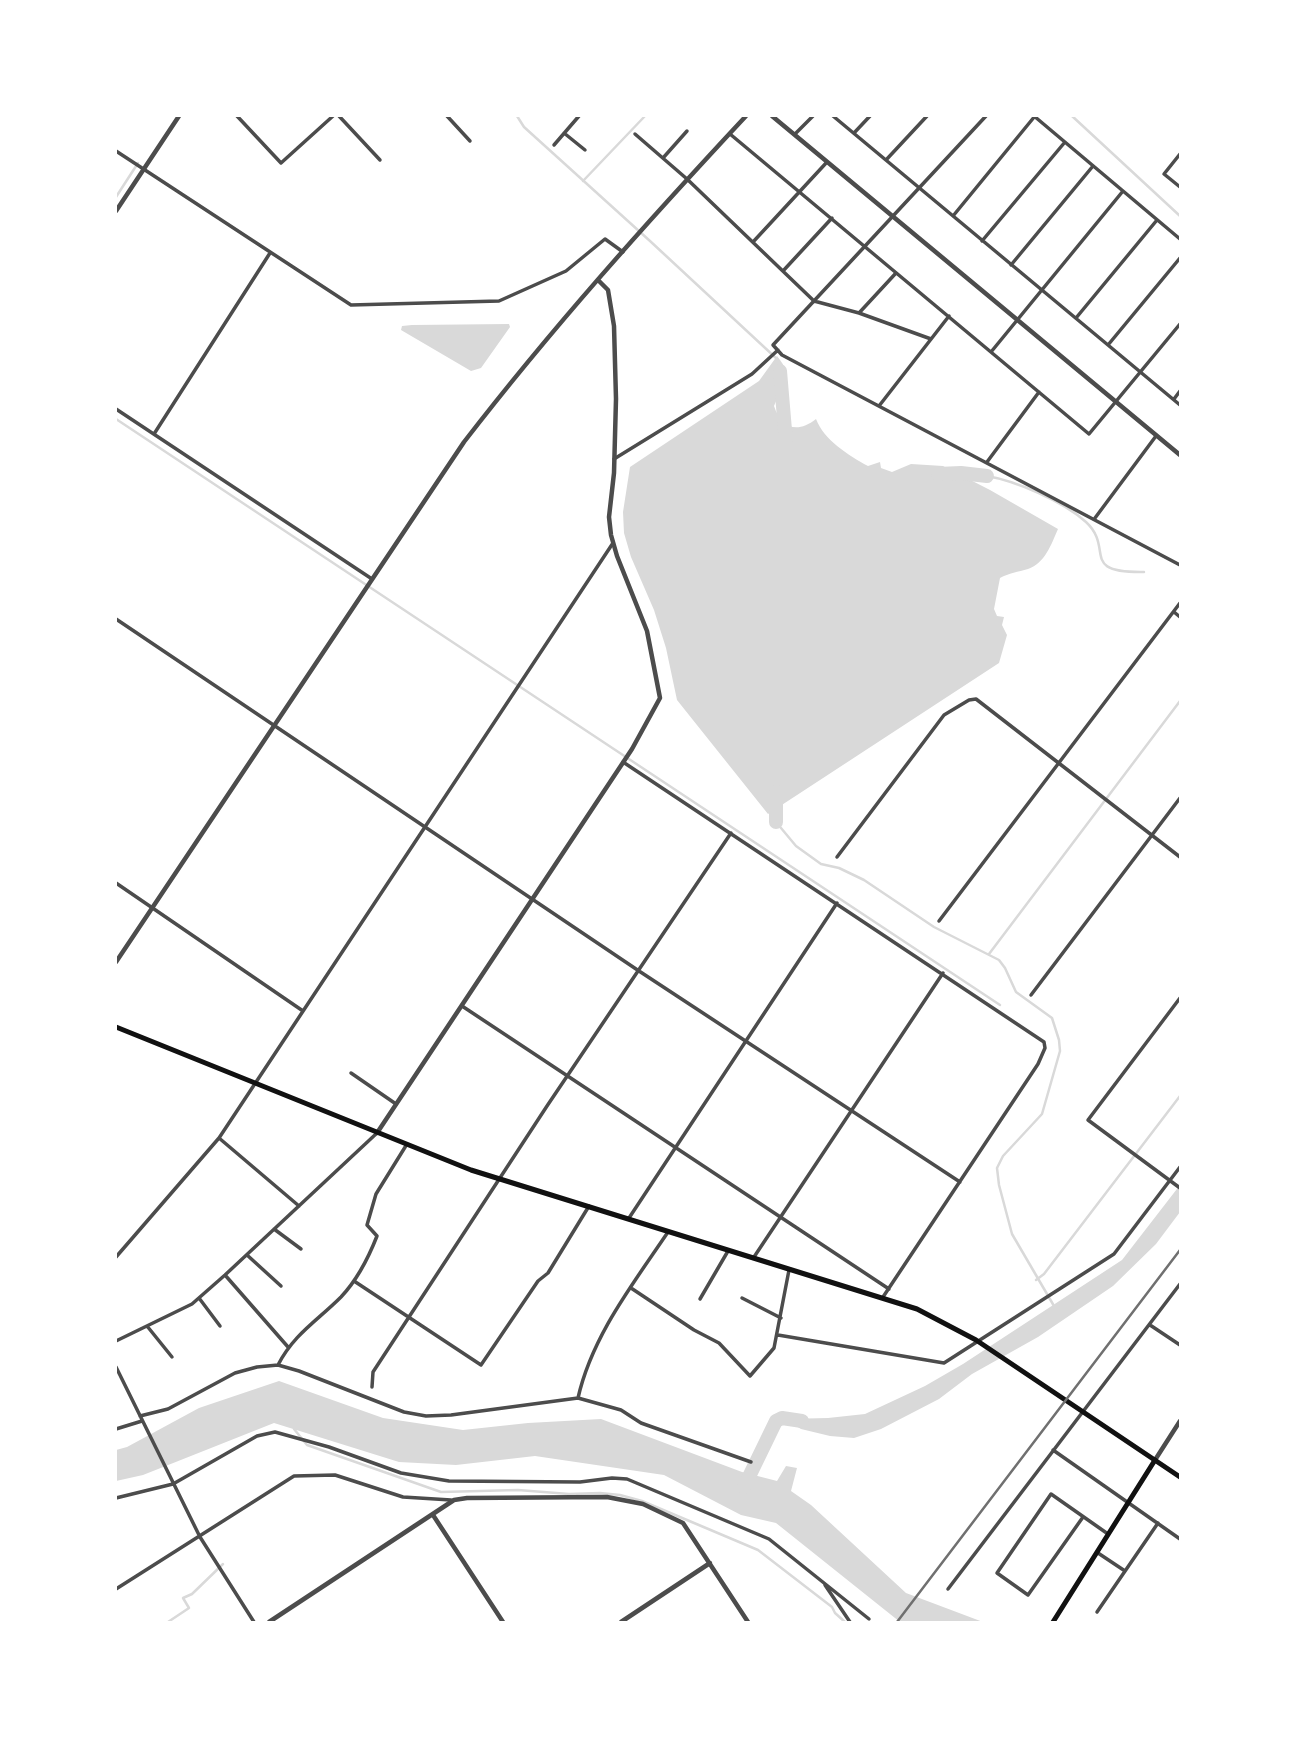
<!DOCTYPE html>
<html>
<head>
<meta charset="utf-8">
<style>
  body { margin:0 }
  #map { position:relative; width:1296px; height:1738px; overflow:hidden; background:#fff; font-family:"Zilla Slab",serif }
  canvas { display:block }
  .frame { position:absolute; inset:0; border:117px solid #fff; pointer-events:none }
</style>
</head>
<body>
<div id="map">
<canvas width="1296" height="1738"></canvas>
<div class="frame"></div>
</div>
<script>
const ctx = document.querySelector('canvas').getContext('2d');
ctx.lineJoin = 'round';
function paint(path, color) { ctx.fillStyle = color; ctx.fill(path, 'evenodd'); }
function stroke(path, color, width, dash) { ctx.strokeStyle = color; ctx.lineWidth = width; ctx.lineCap = dash ? 'butt' : 'round'; ctx.setLineDash(dash || []); ctx.stroke(path); }
const water = new Path2D(`
  M 509,324 L 510,327 L 481,368 L 471,371 L 401,330 L 402,326 L 412,325 Z
  M 777,356 C 796,380 784,382 774,406 C 781,428 797,434 816,419 C 824,440 848,455 868,466 L 880,462 L 881,468 L 892,472 L 911,464 L 943,466 L 990,490 L 1058,529 C 1051,545 1045,563 1028,569 C 1018,572 1009,573 1000,578 L 994,609 L 997,616 L 1004,617 L 1002,625 L 1007,635 L 999,663 L 768,814 L 677,700 L 666,648 L 654,610 L 631,557 L 624,533 L 623,512 L 630,467 L 759,381 Z
  M 1180,1185 L 1180,1212 L 1156,1244 L 1113,1286 L 1038,1337 L 972,1374 L 939,1399 L 881,1429 L 854,1438 L 830,1436 L 801,1429 L 785,1419 L 828,1418 L 865,1414 L 925,1386 L 963,1364 L 1122,1260 Z
  M 279,1381 L 383,1418 L 463,1430 L 528,1423 L 601,1419 L 742,1472 L 777,1481 L 786,1466 L 797,1468 L 791,1491 L 811,1505 L 906,1593 L 983,1622 L 900,1622 L 776,1523 L 741,1515 L 664,1475 L 535,1456 L 456,1465 L 399,1462 L 274,1423 L 143,1475 L 116,1481 L 116,1450 L 127,1447 L 199,1408 Z`);
const stream = new Path2D(`
  M 517,116 L 524,127 L 650,241 L 777,359
  M 1072,116 L 1180,216
  M 583,181 L 645,116
  M 116,197 L 138,163
  M 116,419 L 1000,1005
  M 987,476 C 1016,481 1063,501 1086,522 C 1115,549 1078,573 1144,572
  M 776,822 L 796,846 L 821,864 L 839,868 L 864,880 L 934,927 L 999,960 L 1005,968 L 1016,992 L 1052,1018 L 1059,1040 L 1060,1051 L 1042,1114 L 1003,1156 L 997,1168 L 999,1185 L 1012,1234 L 1054,1306
  M 989,954 L 1180,701
  M 1036,1280 L 1044,1274 L 1180,1096
  M 294,1429 L 307,1445 L 441,1492 L 518,1490 L 569,1494 L 600,1493 L 620,1495 L 642,1501 L 758,1550 L 832,1607 L 835,1613 L 845,1622
  M 168,1622 L 189,1608 L 183,1598 L 192,1594 L 223,1564`);
const river = new Path2D(`
  M 780,371 L 786,442
  M 938,474 L 961,473 L 987,476
  M 776,792 L 776,822
  M 744,1487 L 776,1421 L 782,1418 L 802,1421`);
const minor = new Path2D(`
  M 237,116 L 281,163 L 333,116
  M 339,116 L 380,160
  M 447,116 L 470,141
  M 833,116 L 1180,405
  M 986,116 L 773,345 L 782,355 L 1180,565
  M 1034,116 L 1180,239
  M 564,133 L 585,150
  M 854,133 L 870,116
  M 635,134 L 687,179 L 814,301 L 859,313 L 931,339
  M 730,134 L 1089,434 L 1180,324
  M 795,134 L 813,116
  M 554,145 L 579,116
  M 116,151 L 351,305 L 499,301 L 566,271 L 605,239 L 623,252
  M 1180,154 L 1164,174 L 1180,187
  M 663,158 L 687,131
  M 886,160 L 927,116
  M 953,216 L 1035,116
  M 982,241 L 1065,142
  M 753,242 L 827,162
  M 1011,265 L 1093,166
  M 783,271 L 832,218
  M 859,313 L 896,273
  M 1076,318 L 1157,220
  M 1108,345 L 1180,258
  M 991,352 L 1123,191
  M 1174,399 L 1180,391
  M 879,406 L 949,316
  M 116,409 L 372,579
  M 154,434 L 270,253
  M 614,459 L 752,374 L 778,350
  M 987,462 L 1039,392
  M 1095,518 L 1156,436
  M 1174,612 L 1180,617
  M 116,619 L 639,971 L 960,1182
  M 623,762 L 1044,1042 L 1045,1048 L 1038,1064 L 883,1297
  M 837,857 L 944,715 L 969,700 L 976,699 L 1180,857
  M 116,883 L 303,1011
  M 939,921 L 1180,603
  M 1031,995 L 1180,798
  M 1180,998 L 1088,1120 L 1180,1188
  M 462,1006 L 889,1289
  M 351,1073 L 396,1104
  M 219,1138 L 299,1206
  M 629,1218 L 837,903
  M 274,1229 L 301,1249
  M 247,1255 L 281,1286
  M 116,1257 L 219,1138 L 613,543
  M 754,1257 L 943,973
  M 225,1275 L 288,1347
  M 354,1281 L 481,1365 L 538,1281 L 548,1273 L 589,1206
  M 631,1288 L 694,1330 L 719,1343 L 750,1376 L 774,1348 L 789,1270
  M 199,1298 L 220,1326
  M 742,1298 L 781,1318
  M 700,1299 L 728,1251
  M 1150,1325 L 1180,1345
  M 147,1326 L 172,1357
  M 778,1335 L 944,1363 L 1114,1254 L 1180,1167
  M 116,1341 L 192,1304 L 225,1275 L 377,1133
  M 278,1365 C 294,1334 317,1321 341,1297 C 358,1279 368,1259 377,1236 L 367,1225 L 376,1194 L 407,1144
  M 116,1367 L 200,1537 L 254,1622
  M 372,1387 L 373,1372 L 547,1106 L 731,833
  M 578,1398 C 592,1336 633,1284 668,1232
  M 140,1416 L 168,1409 L 235,1373 L 257,1367 L 278,1365 L 299,1371 L 404,1412 L 426,1416 L 451,1415 L 578,1398 L 621,1410 L 641,1423 L 751,1462
  M 116,1429 L 142,1421
  M 1053,1450 L 1180,1539
  M 116,1498 L 173,1484 L 257,1436 L 275,1432 L 329,1447 L 401,1473 L 449,1481 L 580,1482 L 612,1478 L 627,1479 L 769,1539 L 869,1619
  M 1083,1517 L 1028,1595 L 997,1573 L 1051,1494 L 1108,1534
  M 1098,1553 L 1125,1571
  M 825,1585 L 850,1622
  M 116,1589 L 294,1476 L 335,1475 L 403,1497 L 451,1500
  M 948,1589 L 1180,1284
  M 1097,1612 L 1158,1523`);
const tertiary = new Path2D(`
  M 772,116 L 1180,455
  M 116,211 L 179,116
  M 116,962 L 464,442 C 552,328 648,221 746,116
  M 377,1133 L 632,749 L 660,698 L 647,631 L 617,556 L 611,535 L 609,517 L 614,473 L 616,399 L 614,326 L 608,290 L 598,280
  M 1155,1460 L 1180,1421
  M 433,1515 L 503,1622
  M 269,1622 L 454,1500 L 467,1498 L 607,1497 L 643,1504 L 683,1523 L 748,1622
  M 621,1622 L 710,1563`);
const secondary = new Path2D(`
  M 1053,1622 L 1155,1460`);
const primary = new Path2D(`
  M 116,1027 L 471,1170 L 917,1309 L 976,1340 L 1180,1477`);
const rail = new Path2D(`
  M 897,1622 L 1180,1250`);
paint(water, '#d9d9d9');
stroke(stream, '#d9d9d9', 2.5);
stroke(river, '#d9d9d9', 14);
stroke(minor, '#4c4c4c', 3.5);
stroke(tertiary, '#4c4c4c', 4.5);
stroke(secondary, '#111', 5);
stroke(primary, '#111', 5);
stroke(rail, '#707070', 2.5);
</script>
</body>
</html>
